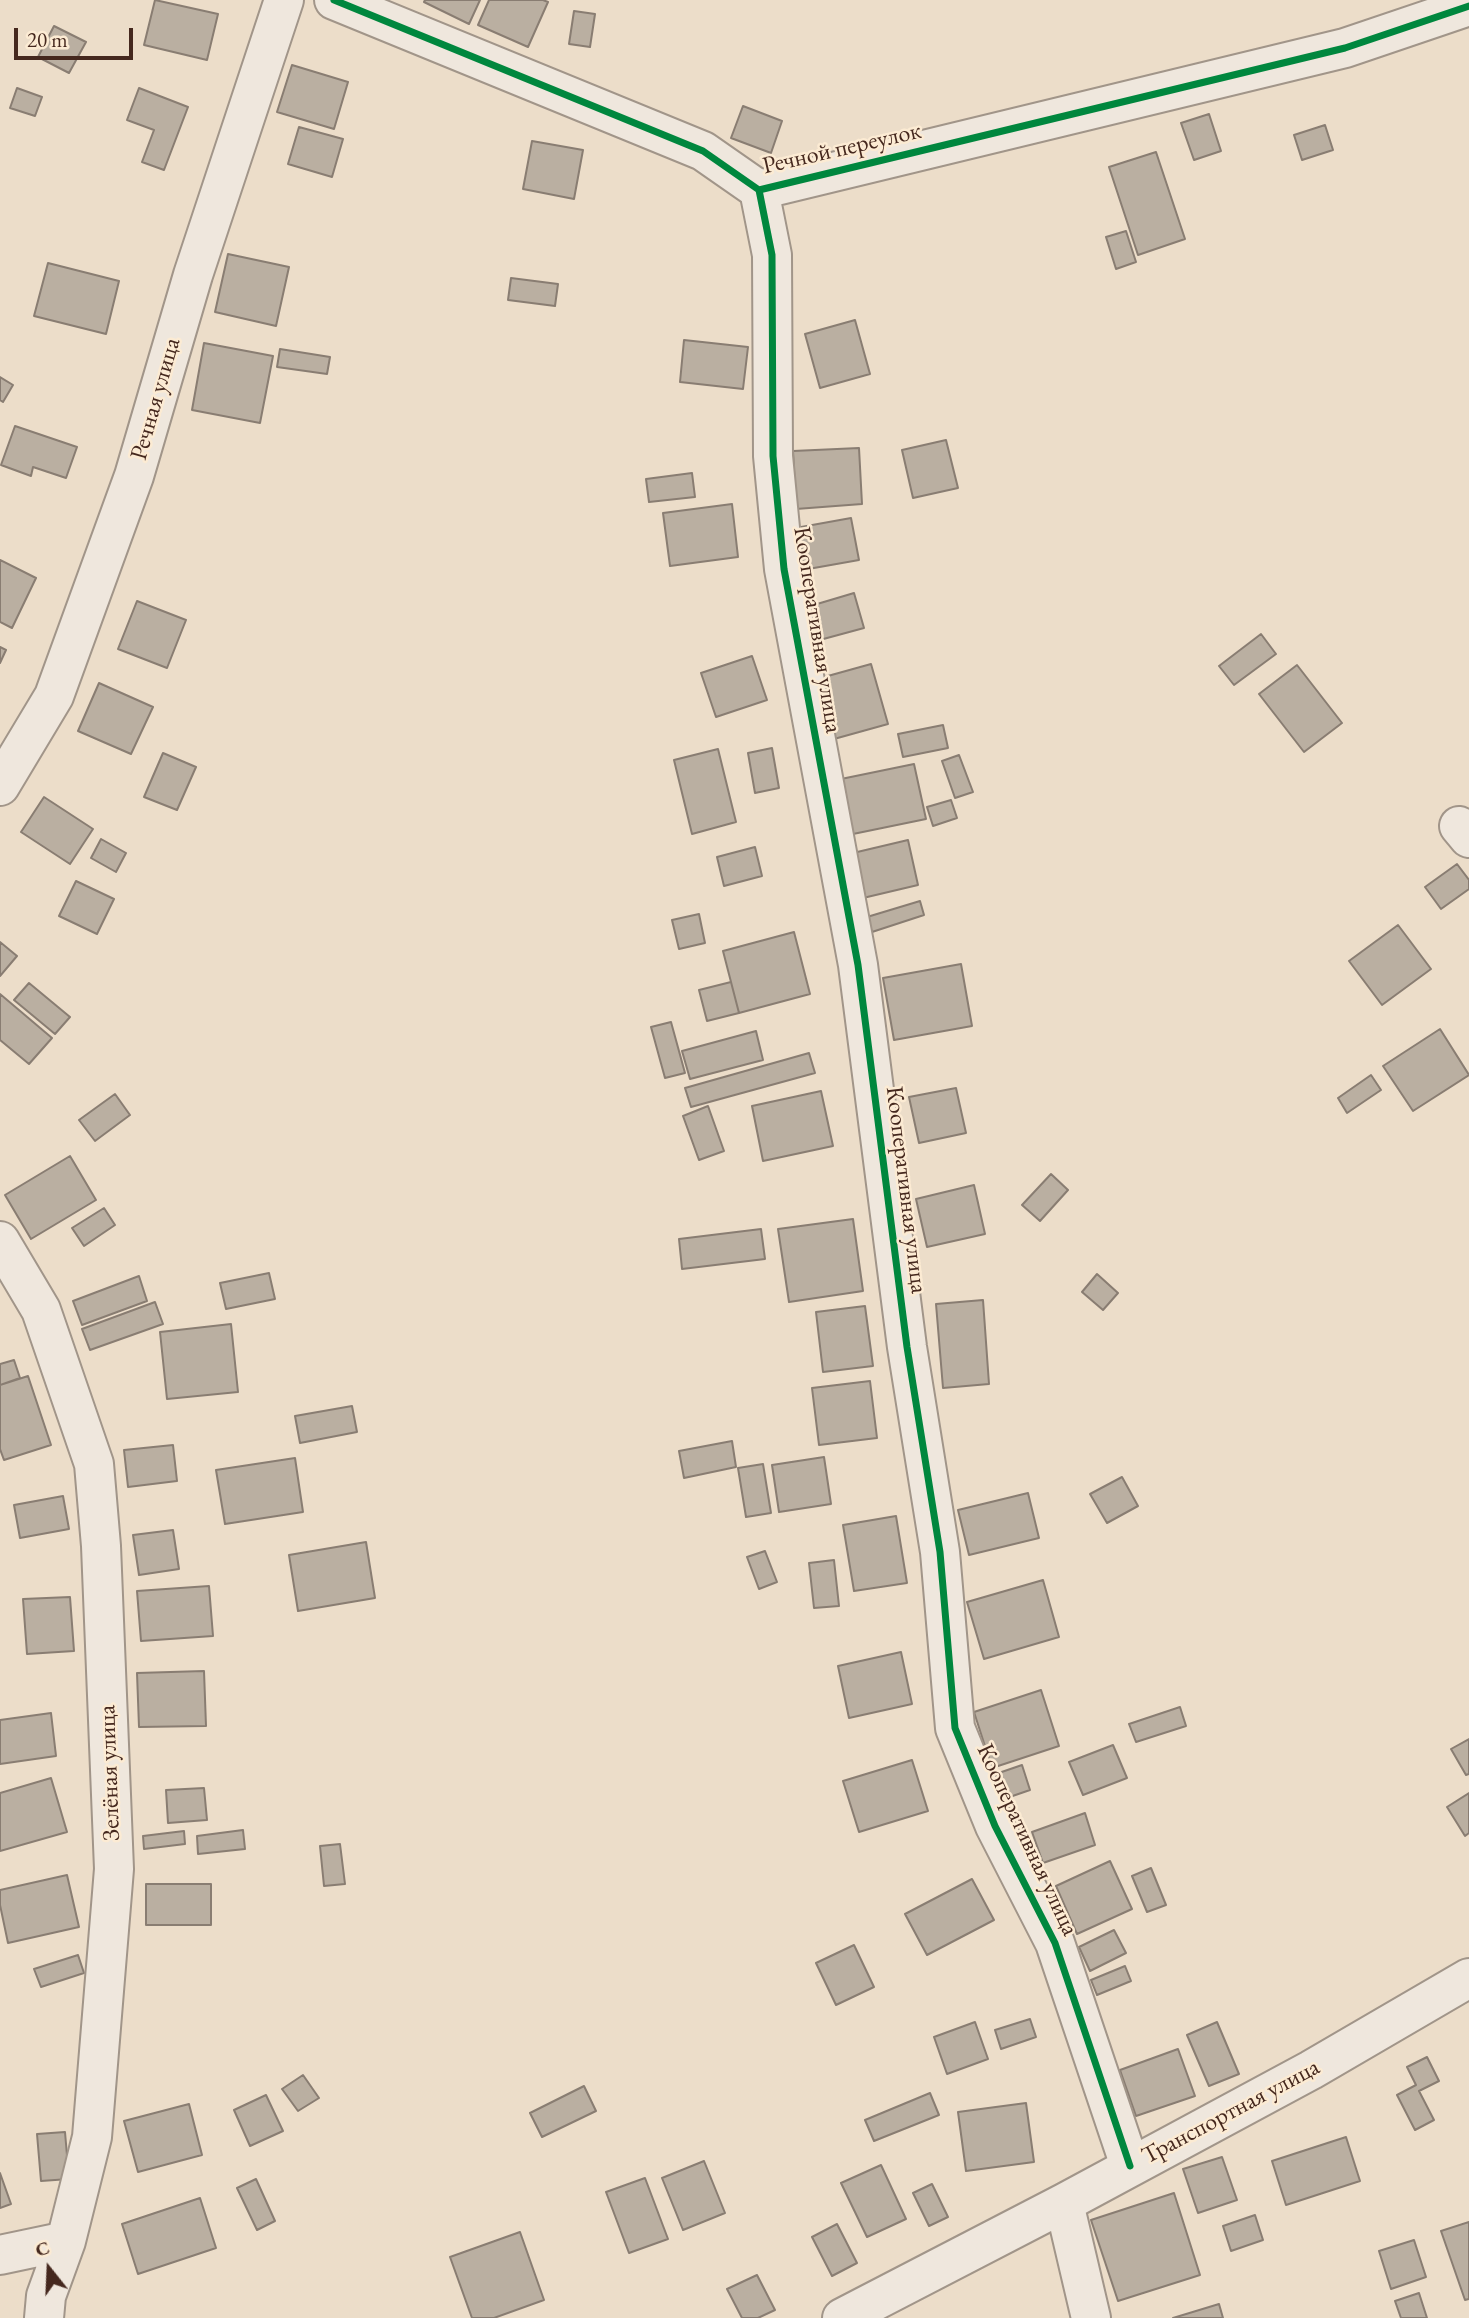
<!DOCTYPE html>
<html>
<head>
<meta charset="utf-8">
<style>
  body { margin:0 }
  #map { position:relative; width:1469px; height:2318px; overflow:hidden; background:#ecddc9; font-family:"EB Garamond",serif }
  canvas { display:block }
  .north { position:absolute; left:14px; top:2234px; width:70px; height:70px; -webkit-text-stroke:5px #fcebd3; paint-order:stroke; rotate:342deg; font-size:19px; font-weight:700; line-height:28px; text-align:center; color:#45281e }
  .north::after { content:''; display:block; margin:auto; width:24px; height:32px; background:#45281e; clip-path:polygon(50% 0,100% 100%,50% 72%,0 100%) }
  .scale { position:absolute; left:14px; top:28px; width:119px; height:32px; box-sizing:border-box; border:4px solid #45281e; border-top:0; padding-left:9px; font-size:21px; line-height:24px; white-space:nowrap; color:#45281e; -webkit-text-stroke:5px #fcebd3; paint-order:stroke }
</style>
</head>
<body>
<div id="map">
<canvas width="1469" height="2318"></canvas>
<div class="north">С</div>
<div class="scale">20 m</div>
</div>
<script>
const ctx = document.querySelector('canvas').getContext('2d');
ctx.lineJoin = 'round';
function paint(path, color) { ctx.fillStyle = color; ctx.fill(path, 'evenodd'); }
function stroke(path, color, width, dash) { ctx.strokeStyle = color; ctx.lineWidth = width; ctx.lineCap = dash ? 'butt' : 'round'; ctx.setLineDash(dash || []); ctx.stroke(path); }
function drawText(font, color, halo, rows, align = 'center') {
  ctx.font = font + ' "EB Garamond",serif'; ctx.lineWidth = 5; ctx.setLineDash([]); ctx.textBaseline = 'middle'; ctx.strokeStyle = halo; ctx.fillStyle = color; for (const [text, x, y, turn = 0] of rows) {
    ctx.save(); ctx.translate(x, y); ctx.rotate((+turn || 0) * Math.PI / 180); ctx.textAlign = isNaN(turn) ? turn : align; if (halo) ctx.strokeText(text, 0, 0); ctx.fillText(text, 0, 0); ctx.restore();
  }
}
const building = new Path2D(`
  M 155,0 L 218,14 L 207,60 L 144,45 Z
  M 425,0 L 480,0 L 469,24 L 424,2 Z
  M 489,0 L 543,0 L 548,2 L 528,47 L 478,25 Z
  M 574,11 L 595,14 L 590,47 L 569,44 Z
  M 54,26 L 86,42 L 69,73 L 38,57 Z
  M 292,65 L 348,82 L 334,129 L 277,112 Z
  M 17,88 L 42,97 L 35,116 L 10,108 Z
  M 139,88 L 188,107 L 164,170 L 142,162 L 154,130 L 127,120 Z
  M 743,106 L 782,121 L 771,153 L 731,138 Z
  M 1209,114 L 1221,151 L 1194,160 L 1181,123 Z
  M 1325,125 L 1333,150 L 1302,160 L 1294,135 Z
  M 299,127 L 343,139 L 332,177 L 288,164 Z
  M 532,141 L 583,150 L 574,199 L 523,189 Z
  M 1156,152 L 1185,239 L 1138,255 L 1109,167 Z
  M 1126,231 L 1136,262 L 1116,269 L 1106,237 Z
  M 228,254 L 289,267 L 276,326 L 215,312 Z
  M 48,263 L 119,281 L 106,334 L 34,316 Z
  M 511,278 L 558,284 L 555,306 L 508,300 Z
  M 855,320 L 870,374 L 820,388 L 805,334 Z
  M 684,340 L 748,347 L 743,389 L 680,382 Z
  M 204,343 L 273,356 L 260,423 L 192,410 Z
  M 280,349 L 330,357 L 327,374 L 277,367 Z
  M 0,377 L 13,385 L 3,402 L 0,400 Z
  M 15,426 L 77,447 L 66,478 L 33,467 L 31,476 L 1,465 Z
  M 946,440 L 958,488 L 913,498 L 902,450 Z
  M 859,448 L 862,504 L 796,509 L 793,451 Z
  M 692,473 L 695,497 L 649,502 L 646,479 Z
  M 732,504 L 738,557 L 670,566 L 663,513 Z
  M 851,518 L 859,560 L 797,571 L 790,529 Z
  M 0,560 L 36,578 L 12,628 L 0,622 Z
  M 854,593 L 864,628 L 816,641 L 807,607 Z
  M 137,601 L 186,620 L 167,668 L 118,649 Z
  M 1261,634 L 1276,654 L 1234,685 L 1219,666 Z
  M 0,647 L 6,650 L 0,663 Z
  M 752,656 L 767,700 L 716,717 L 701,673 Z
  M 871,664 L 888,724 L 834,739 L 817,679 Z
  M 1297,665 L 1342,723 L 1304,752 L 1259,694 Z
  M 99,683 L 153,707 L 131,754 L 78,731 Z
  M 943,725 L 948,748 L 903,757 L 898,734 Z
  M 772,748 L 779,788 L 755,793 L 748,753 Z
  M 718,749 L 736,822 L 692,834 L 674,760 Z
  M 163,753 L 196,767 L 177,810 L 144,797 Z
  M 959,755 L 973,792 L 955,798 L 942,761 Z
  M 914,764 L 926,819 L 853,834 L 841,779 Z
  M 44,797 L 93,829 L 70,864 L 21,832 Z
  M 951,800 L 957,818 L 933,826 L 927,807 Z
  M 101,839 L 126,853 L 116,872 L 91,858 Z
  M 908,840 L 918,885 L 863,898 L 853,853 Z
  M 755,847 L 762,876 L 724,886 L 717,857 Z
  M 1457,864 L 1469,880 L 1469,889 L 1441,909 L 1425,887 Z
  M 76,881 L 114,899 L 97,934 L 59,916 Z
  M 920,901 L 924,915 L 872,932 L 867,917 Z
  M 699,914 L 705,943 L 679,949 L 672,920 Z
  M 1398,925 L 1431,969 L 1382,1005 L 1349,961 Z
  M 794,932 L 810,994 L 739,1013 L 723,951 Z
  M 0,942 L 17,956 L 0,976 Z
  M 961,964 L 972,1026 L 894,1040 L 883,978 Z
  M 731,982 L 739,1013 L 707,1021 L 699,990 Z
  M 29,983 L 70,1017 L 55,1034 L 14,1000 Z
  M 0,994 L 52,1038 L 29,1064 L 0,1040 Z
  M 671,1022 L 685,1073 L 665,1078 L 651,1027 Z
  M 1440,1029 L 1469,1075 L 1413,1111 L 1383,1066 Z
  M 756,1031 L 763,1060 L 690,1079 L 682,1051 Z
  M 809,1053 L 815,1073 L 691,1107 L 685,1088 Z
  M 1371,1075 L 1381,1090 L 1347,1113 L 1338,1098 Z
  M 956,1088 L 966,1133 L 919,1143 L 909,1097 Z
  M 821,1091 L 833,1146 L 763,1161 L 752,1106 Z
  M 115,1094 L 130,1115 L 95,1141 L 79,1120 Z
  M 708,1106 L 724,1151 L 699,1160 L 683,1116 Z
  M 70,1156 L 96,1200 L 31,1239 L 5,1195 Z
  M 1051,1174 L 1068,1190 L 1040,1221 L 1022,1205 Z
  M 974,1185 L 985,1234 L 927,1247 L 916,1199 Z
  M 104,1208 L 115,1225 L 84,1246 L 72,1228 Z
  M 853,1219 L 863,1291 L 789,1302 L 778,1229 Z
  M 761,1229 L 765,1259 L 682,1269 L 679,1239 Z
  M 269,1273 L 275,1299 L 226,1309 L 220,1283 Z
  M 1097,1274 L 1118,1293 L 1103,1310 L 1082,1292 Z
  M 139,1276 L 147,1301 L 82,1325 L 73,1301 Z
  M 983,1300 L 989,1384 L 943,1388 L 936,1304 Z
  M 155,1302 L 163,1324 L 90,1350 L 82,1329 Z
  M 865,1306 L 873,1366 L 823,1372 L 816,1312 Z
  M 231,1324 L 238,1392 L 167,1399 L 160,1332 Z
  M 14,1360 L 20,1378 L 0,1385 L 0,1364 Z
  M 28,1376 L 51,1445 L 4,1460 L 0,1449 L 0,1385 Z
  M 870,1381 L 877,1438 L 819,1445 L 812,1388 Z
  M 352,1406 L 357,1432 L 300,1443 L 295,1416 Z
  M 732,1441 L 736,1467 L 684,1478 L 679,1451 Z
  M 173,1445 L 177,1481 L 128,1487 L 124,1450 Z
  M 824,1457 L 831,1504 L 779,1512 L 772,1465 Z
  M 295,1458 L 303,1512 L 225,1524 L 216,1470 Z
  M 763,1464 L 771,1513 L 746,1517 L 738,1468 Z
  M 1122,1477 L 1138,1506 L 1107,1523 L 1090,1494 Z
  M 1028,1493 L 1039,1538 L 969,1555 L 958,1510 Z
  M 63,1496 L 69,1529 L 20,1538 L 14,1505 Z
  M 896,1516 L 907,1583 L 854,1591 L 843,1525 Z
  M 173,1530 L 179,1569 L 139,1575 L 133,1535 Z
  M 366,1542 L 375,1598 L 298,1611 L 289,1555 Z
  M 765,1551 L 777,1582 L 759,1589 L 747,1557 Z
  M 834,1560 L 839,1606 L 814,1608 L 809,1563 Z
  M 1043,1580 L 1059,1637 L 984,1659 L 967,1602 Z
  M 209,1586 L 213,1636 L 141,1641 L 137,1591 Z
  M 70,1597 L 74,1651 L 27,1654 L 23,1599 Z
  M 901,1652 L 912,1704 L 849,1718 L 838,1666 Z
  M 204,1671 L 206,1726 L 139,1727 L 137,1673 Z
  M 1041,1690 L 1059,1746 L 992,1768 L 974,1712 Z
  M 1180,1707 L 1186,1726 L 1136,1742 L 1129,1724 Z
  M 51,1713 L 56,1756 L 0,1764 L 0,1720 Z
  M 1469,1739 L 1469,1774 L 1466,1775 L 1451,1749 Z
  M 1113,1745 L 1127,1778 L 1083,1795 L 1069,1762 Z
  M 912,1760 L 928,1811 L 859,1832 L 843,1781 Z
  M 1022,1765 L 1030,1790 L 998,1801 L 990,1776 Z
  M 51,1778 L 67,1832 L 0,1851 L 0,1793 Z
  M 204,1788 L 207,1820 L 168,1823 L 166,1790 Z
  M 1469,1793 L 1469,1833 L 1465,1836 L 1447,1807 Z
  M 1085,1813 L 1095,1845 L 1043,1863 L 1032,1832 Z
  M 243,1830 L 245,1849 L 198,1854 L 197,1836 Z
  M 184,1831 L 185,1844 L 144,1849 L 143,1836 Z
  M 340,1844 L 345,1884 L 324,1886 L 320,1846 Z
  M 1110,1861 L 1132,1909 L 1077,1934 L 1056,1886 Z
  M 1151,1868 L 1166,1905 L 1147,1912 L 1132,1876 Z
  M 67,1875 L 79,1927 L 8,1943 L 0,1905 L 0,1890 Z
  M 972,1879 L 994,1920 L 927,1955 L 905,1914 Z
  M 146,1884 L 211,1884 L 211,1925 L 146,1925 Z
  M 1114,1930 L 1126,1953 L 1090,1971 L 1079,1947 Z
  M 854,1945 L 874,1987 L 836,2005 L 816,1963 Z
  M 78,1955 L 84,1973 L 41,1987 L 34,1969 Z
  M 1125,1966 L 1131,1981 L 1097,1995 L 1091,1980 Z
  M 1030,2019 L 1036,2037 L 1001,2049 L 995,2030 Z
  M 975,2022 L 988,2059 L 947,2074 L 934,2037 Z
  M 1217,2022 L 1239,2074 L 1209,2086 L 1187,2035 Z
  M 1178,2049 L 1195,2096 L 1136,2116 L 1120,2070 Z
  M 1427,2057 L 1439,2081 L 1419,2091 L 1434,2120 L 1415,2130 L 1397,2095 L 1416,2085 L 1407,2067 Z
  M 303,2075 L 319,2098 L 298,2111 L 282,2089 Z
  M 584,2086 L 596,2111 L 542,2137 L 530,2113 Z
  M 930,2093 L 939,2115 L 874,2141 L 865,2120 Z
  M 266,2095 L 283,2131 L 250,2146 L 234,2110 Z
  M 1026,2103 L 1034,2162 L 966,2171 L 958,2112 Z
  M 189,2104 L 202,2155 L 138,2172 L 124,2121 Z
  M 65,2132 L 69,2179 L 41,2181 L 37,2134 Z
  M 1346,2137 L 1360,2181 L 1286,2205 L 1272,2161 Z
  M 1222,2157 L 1237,2200 L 1198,2213 L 1183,2169 Z
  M 704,2161 L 725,2213 L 683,2230 L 662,2178 Z
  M 881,2165 L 906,2219 L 867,2237 L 841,2183 Z
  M 0,2173 L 11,2204 L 0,2208 Z
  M 645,2178 L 668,2239 L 629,2253 L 606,2192 Z
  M 256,2179 L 275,2221 L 257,2230 L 237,2188 Z
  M 932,2184 L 948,2217 L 929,2226 L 913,2193 Z
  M 1174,2193 L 1200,2275 L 1118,2301 L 1091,2220 Z
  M 200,2198 L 216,2248 L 138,2274 L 122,2224 Z
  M 1255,2215 L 1263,2240 L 1231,2251 L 1223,2226 Z
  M 1469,2222 L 1469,2299 L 1465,2300 L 1441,2231 Z
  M 837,2224 L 857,2263 L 832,2276 L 812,2237 Z
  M 520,2232 L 544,2300 L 494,2318 L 472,2318 L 450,2257 Z
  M 1414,2240 L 1426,2277 L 1391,2289 L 1379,2251 Z
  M 757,2275 L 775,2310 L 758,2318 L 742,2318 L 727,2289 Z
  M 1419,2293 L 1427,2318 L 1401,2318 L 1395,2301 Z
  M 1219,2304 L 1223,2318 L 1173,2318 Z`);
const minor = new Path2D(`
  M 334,0 L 703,151 L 759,190 L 1345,48 L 1469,6
  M 759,190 L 772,255 L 773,456 L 784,569 L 858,965 L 907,1347 L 940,1552 L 955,1728 L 995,1826 L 1055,1943 L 1130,2166
  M 0,786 L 54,696 L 134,476 L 193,275 L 284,0
  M 1459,826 L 1469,838
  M 0,1241 L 41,1310 L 94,1464 L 101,1546 L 114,1869 L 92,2137 L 66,2241 L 46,2296 L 44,2318
  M 1064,2203 L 1091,2318
  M 0,2255 L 66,2241
  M 842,2318 L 1064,2203 L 1311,2070 L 1469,1978`);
const cycleway = new Path2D(`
  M 334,0 L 703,151 L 759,190 L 1345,48 L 1469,6
  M 759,190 L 772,255 L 773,456 L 784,569 L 858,965 L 907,1347 L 940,1552 L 955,1728 L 995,1826 L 1055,1943 L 1130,2166`);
const streetNames = [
  ["Речной переулок",842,149,-13],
  ["Речная улица",156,399,-74],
  ["Кооперативная улица",817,630,81],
  ["Кооперативная улица",906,1190,83],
  ["Зелёная улица",110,1773,-92],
  ["Кооперативная улица",1027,1840,65],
  ["Транспортная улица",1231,2112,-28]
];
paint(building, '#baafa1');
stroke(building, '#897d72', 2);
stroke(minor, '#a19589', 42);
stroke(minor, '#efe7dd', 38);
stroke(cycleway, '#00873e', 7);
drawText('24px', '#45281e', '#fcebd3', streetNames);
</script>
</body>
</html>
